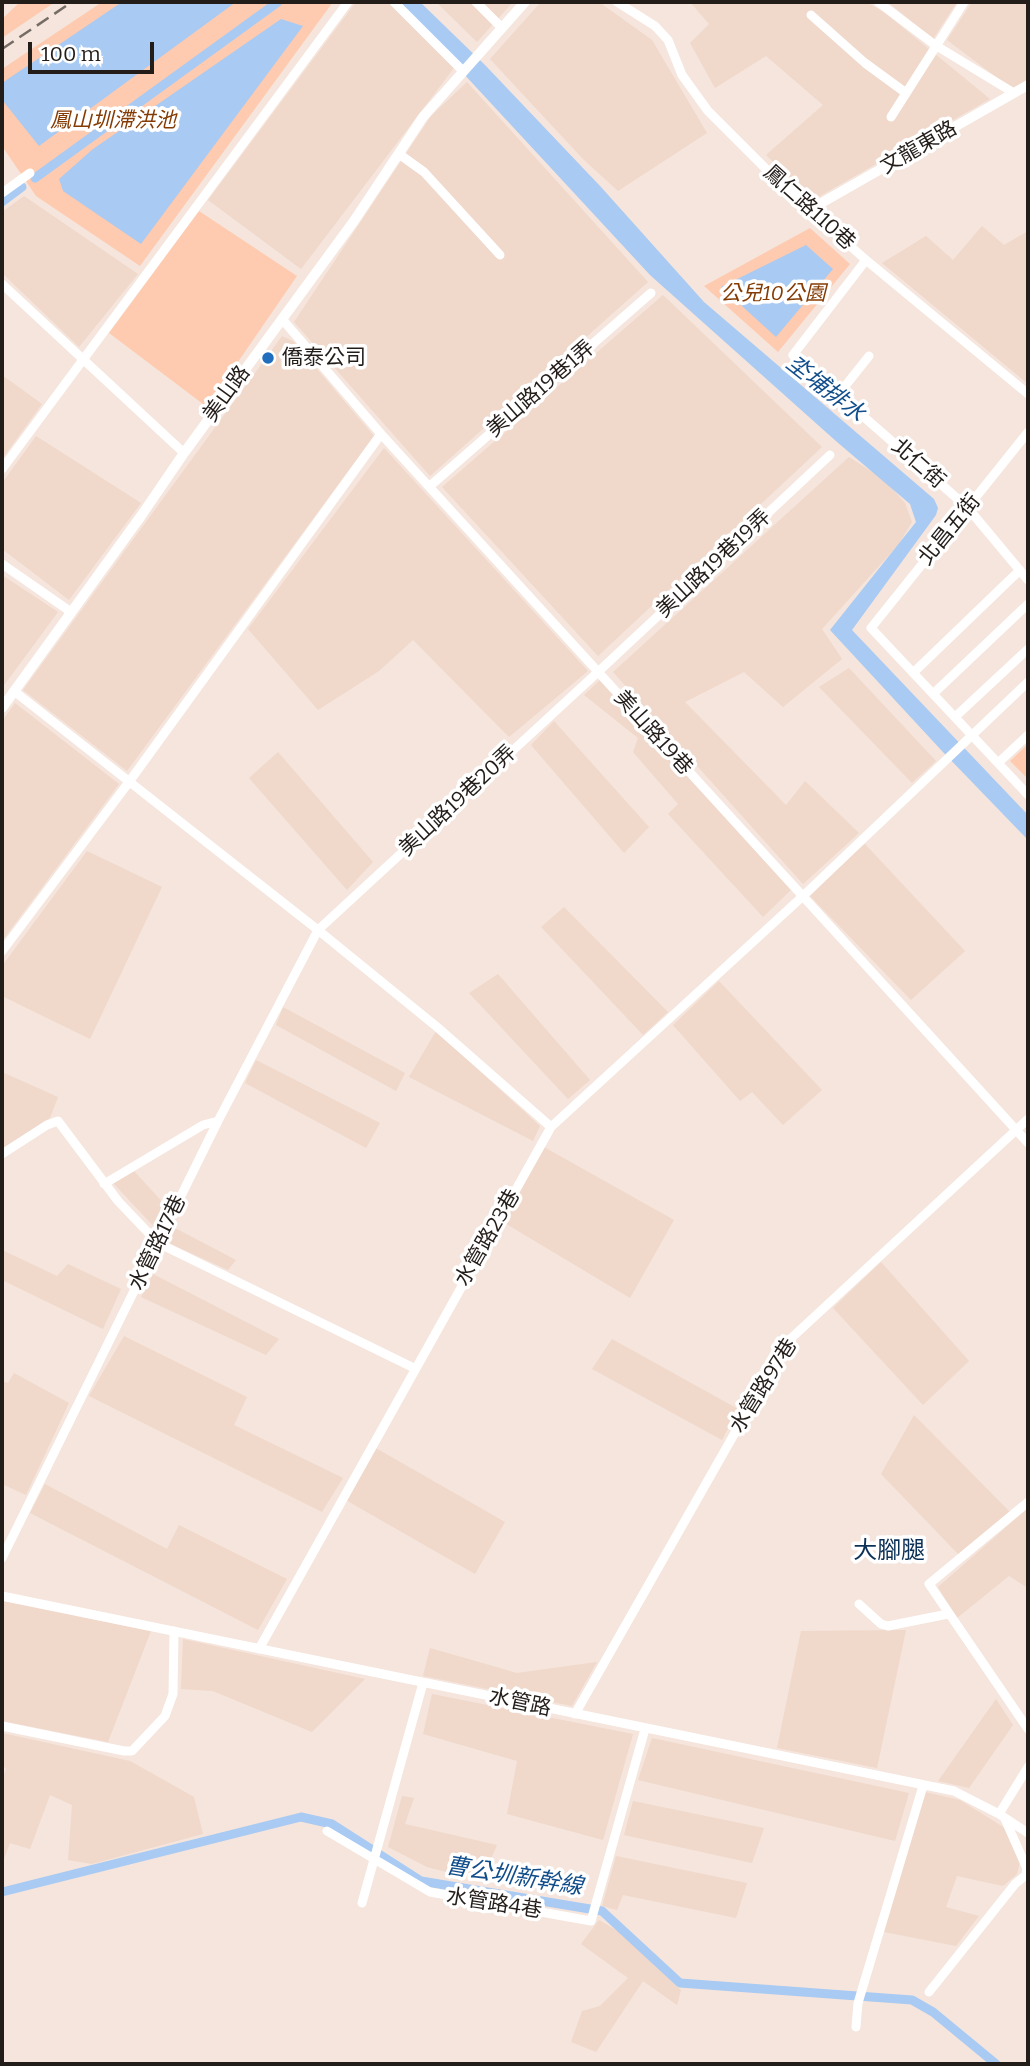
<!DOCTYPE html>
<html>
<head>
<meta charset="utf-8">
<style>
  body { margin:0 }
  #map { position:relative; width:1030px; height:2066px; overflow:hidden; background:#f5e5dc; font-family:Bitter,serif }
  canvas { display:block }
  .frame { position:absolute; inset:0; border:4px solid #231d1a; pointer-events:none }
  .scale { position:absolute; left:28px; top:42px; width:126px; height:32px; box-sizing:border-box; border:4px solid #231d1a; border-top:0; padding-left:9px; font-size:21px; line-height:24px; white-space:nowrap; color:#231d1a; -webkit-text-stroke:5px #fff; paint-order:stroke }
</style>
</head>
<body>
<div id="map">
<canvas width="1030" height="2066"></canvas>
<div class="frame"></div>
<div class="scale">100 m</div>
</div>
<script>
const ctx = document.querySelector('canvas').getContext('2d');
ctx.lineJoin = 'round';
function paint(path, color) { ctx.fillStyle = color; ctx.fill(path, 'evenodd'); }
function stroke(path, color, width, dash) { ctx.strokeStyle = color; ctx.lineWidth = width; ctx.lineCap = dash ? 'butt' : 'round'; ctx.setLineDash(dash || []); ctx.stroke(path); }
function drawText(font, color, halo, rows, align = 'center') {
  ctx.font = font + ' Bitter,"Noto Sans TC",serif'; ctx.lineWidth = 7; ctx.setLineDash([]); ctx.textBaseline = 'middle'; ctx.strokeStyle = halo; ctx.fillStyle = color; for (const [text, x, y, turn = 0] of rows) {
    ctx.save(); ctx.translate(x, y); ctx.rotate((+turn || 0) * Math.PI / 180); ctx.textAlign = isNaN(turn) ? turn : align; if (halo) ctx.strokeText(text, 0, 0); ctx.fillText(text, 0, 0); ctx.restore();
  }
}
const built = new Path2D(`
  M 356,2 L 390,2 L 457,64 L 301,269 L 208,200 Z
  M 436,2 L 513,2 L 477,42 Z
  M 541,2 L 599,2 L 652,40 L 707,133 L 618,191 L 583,159 L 490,59 Z
  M 690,2 L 866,2 L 884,12 L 990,99 L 813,200 L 766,155 L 823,105 L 766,56 L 715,88 L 690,43 L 709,24 Z
  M 888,2 L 957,2 L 933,39 Z
  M 972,2 L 1028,2 L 1028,79 L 1012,89 L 947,40 Z
  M 467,82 L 648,282 L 430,476 L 294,322 L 431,116 Z
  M 24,196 L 138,274 L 79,347 L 2,273 L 2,212 Z
  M 982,226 L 1004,245 L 1028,231 L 1028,384 L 882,263 L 926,236 L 953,260 Z
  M 663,295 L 822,447 L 598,656 L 442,487 Z
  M 282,336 L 293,341 L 374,436 L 127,771 L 23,690 Z
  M 2,375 L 42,404 L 2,459 Z
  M 36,436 L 141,503 L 69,600 L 2,549 L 2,483 Z
  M 384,448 L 588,671 L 509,737 L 413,640 L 379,671 L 318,710 L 248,629 Z
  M 849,457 L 885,480 L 905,503 L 912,522 L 899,544 L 822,629 L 842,659 L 783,707 L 744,672 L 685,702 L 786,805 L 805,781 L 859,833 L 803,884 L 613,672 Z
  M 2,575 L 58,612 L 2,688 Z
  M 849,668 L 936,761 L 912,783 L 819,687 Z
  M 600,680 L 791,890 L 763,917 L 668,814 L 678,804 L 633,752 L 638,738 L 584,695 Z
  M 15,703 L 119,784 L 2,941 L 2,721 Z
  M 554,721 L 649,827 L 624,853 L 531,745 Z
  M 278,752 L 373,862 L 347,890 L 249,778 Z
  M 864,843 L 965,951 L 911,1000 L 810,896 Z
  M 87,851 L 162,887 L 90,1039 L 2,996 L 2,966 Z
  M 564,907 L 668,1012 L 643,1035 L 541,927 Z
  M 498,974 L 590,1080 L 568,1099 L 469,993 Z
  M 719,981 L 822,1090 L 783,1125 L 752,1092 L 740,1101 L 673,1025 Z
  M 283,1007 L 405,1073 L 396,1091 L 276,1025 Z
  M 436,1031 L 540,1126 L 533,1141 L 409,1077 Z
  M 256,1060 L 380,1123 L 366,1148 L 245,1083 Z
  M 2,1072 L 58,1097 L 50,1118 L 2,1149 Z
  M 544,1147 L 674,1220 L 630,1298 L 503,1222 Z
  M 134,1171 L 167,1207 L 158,1231 L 113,1183 Z
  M 173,1227 L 236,1260 L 228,1270 L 164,1241 Z
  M 2,1250 L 57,1276 L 68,1264 L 121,1289 L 103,1329 L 2,1280 Z
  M 881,1262 L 969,1361 L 923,1405 L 833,1308 Z
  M 153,1274 L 279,1339 L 266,1355 L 141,1297 Z
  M 124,1336 L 247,1397 L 234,1425 L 343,1478 L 322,1512 L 89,1396 Z
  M 612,1339 L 738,1409 L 722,1440 L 592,1369 Z
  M 14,1373 L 69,1403 L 26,1495 L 2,1484 L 2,1381 L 8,1383 Z
  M 914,1415 L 1010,1512 L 959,1555 L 881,1474 Z
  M 374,1447 L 505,1522 L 475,1574 L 344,1499 Z
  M 45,1484 L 167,1549 L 179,1525 L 287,1579 L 258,1630 L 30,1513 Z
  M 1028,1508 L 1028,1588 L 1009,1576 L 957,1618 L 938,1587 Z
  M 2,1601 L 151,1631 L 108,1742 L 2,1721 Z
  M 906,1630 L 877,1768 L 777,1748 L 801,1631 Z
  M 183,1639 L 365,1679 L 312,1732 L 213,1691 L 181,1689 Z
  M 430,1648 L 517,1673 L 597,1662 L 572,1706 L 423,1676 Z
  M 432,1694 L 633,1734 L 603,1840 L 507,1814 L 517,1761 L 423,1734 Z
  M 996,1699 L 1013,1725 L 969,1788 L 938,1781 Z
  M 2,1733 L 130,1761 L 194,1797 L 203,1834 L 92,1864 L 68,1860 L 72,1805 L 50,1795 L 30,1849 L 10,1843 L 2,1864 L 2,1781 L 6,1768 L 2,1766 Z
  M 652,1738 L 909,1793 L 895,1841 L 638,1780 Z
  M 925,1792 L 960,1800 L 1008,1830 L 1020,1862 L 1017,1874 L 1003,1886 L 957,1876 L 946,1907 L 979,1916 L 956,1946 L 884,1932 Z
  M 402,1796 L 414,1798 L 405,1824 L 497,1845 L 481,1881 L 427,1867 L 388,1847 Z
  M 633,1801 L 764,1828 L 752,1863 L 624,1835 Z
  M 616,1856 L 747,1883 L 736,1918 L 623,1895 L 617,1910 L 602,1906 Z
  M 599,1920 L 618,1931 L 681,1990 L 677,2005 L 643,1981 L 596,2052 L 571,2042 L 582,2011 L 600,2006 L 628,1978 L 581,1944 Z`);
const green = new Path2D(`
  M 20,2 L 55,2 L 2,38 L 2,19 Z
  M 102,2 L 333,2 L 140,266 L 36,196 L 2,146 L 2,69 Z
  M 199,211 L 297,276 L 207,407 L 109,333 Z
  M 810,228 L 850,264 L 778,352 L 704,286 Z
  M 1028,744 L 1028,779 L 1010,761 Z`);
const water = new Path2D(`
  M 122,2 L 236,2 L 39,146 L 3,101 L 2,83 Z
  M 393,2 L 420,2 L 485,65 L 601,187 L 704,302 L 934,499 L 938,508 L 936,515 L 852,630 L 1028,815 L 1028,840 L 942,751 L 830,630 L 916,522 L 910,504 L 837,442 L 650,275 L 450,59 Z
  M 281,19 L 303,26 L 141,244 L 63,191 L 59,179 L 93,149 Z
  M 806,245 L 833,269 L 776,337 L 721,287 Z`);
const canal = new Path2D(`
  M 35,178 L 278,2
  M 2,202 L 22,187
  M 2,1892 L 301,1817 L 332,1824 L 421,1881 L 602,1911 L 680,1983 L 912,2000 L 933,2012 L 996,2064`);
const minor = new Path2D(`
  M 394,2 L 463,71
  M 476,2 L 501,27
  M 617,2 L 655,26 L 668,40 L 682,75 L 708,111 L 782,185 L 866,260 L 1028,394
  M 878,2 L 935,45 L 1014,93
  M 811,15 L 865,63 L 906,93
  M 891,117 L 964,2
  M 399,154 L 424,172 L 500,255
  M 2,193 L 30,173
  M 866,260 L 793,355 L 967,507 L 1028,580
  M 2,284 L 184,453
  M 282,319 L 381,434 L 1028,1143
  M 838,395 L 869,356
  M 1028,432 L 871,628 L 1028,795
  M 2,469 L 348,2
  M 430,486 L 651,293
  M 2,564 L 71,612
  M 913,673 L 1020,570
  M 14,691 L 318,930 L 437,1027 L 551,1127
  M 933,694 L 1028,604
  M 955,717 L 1028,649
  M 998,763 L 1028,735
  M 2,951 L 129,782 L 381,434
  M 2,1154 L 47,1125 L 58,1121 L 118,1201 L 158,1243 L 414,1368
  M 104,1184 L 203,1125 L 218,1121
  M 1028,1502 L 929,1584 L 1028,1729
  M 2,1558 L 218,1121 L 318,930 L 598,672 L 830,455
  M 2,1596 L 954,1791 L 999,1814 L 1028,1833
  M 859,1604 L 881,1624 L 888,1626 L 948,1614
  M 259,1649 L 551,1127 L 803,896 L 1028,682
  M 575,1714 L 786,1343 L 1028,1119
  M 2,1726 L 124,1751 L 132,1751 L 165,1716 L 173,1694 L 174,1631
  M 999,1814 L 1028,1767
  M 1005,1819 L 1028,1871
  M 327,1831 L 430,1892 L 591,1921 L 645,1729
  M 362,1903 L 423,1683
  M 929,1992 L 1015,1884 L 1026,1875 L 1027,1868
  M 856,2027 L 858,2003 L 923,1786`);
const tertiary = new Path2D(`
  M 809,210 L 1028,85
  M 2,708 L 141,516 L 184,453 L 354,221 L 423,117 L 525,2`);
const rail = new Path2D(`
  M 2,49 L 72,2`);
const markers = [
  [268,358,7,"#206ebd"]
];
const parkNames = [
  ["鳳山圳滯洪池",113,121],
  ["公兒10公園",773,294]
];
const streetNames = [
  ["文龍東路",919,148,-30],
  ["鳳仁路110巷",809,208,42],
  ["美山路19巷1弄",541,389,-41],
  ["美山路",227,394,-54],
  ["北仁街",918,464,41],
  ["北昌五街",950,530,-51],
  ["美山路19巷19弄",714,564,-43],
  ["美山路19巷",653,733,48],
  ["美山路19巷20弄",458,801,-43],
  ["水管路23巷",488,1238,-60],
  ["水管路17巷",158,1243,-64],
  ["水管路97巷",764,1386,-58],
  ["水管路",520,1703,12],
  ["水管路4巷",494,1904,9]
];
const poiNames = [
  ["僑泰公司",282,358]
];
const waterNames = [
  ["坔埔排水",825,389,38],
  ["曹公圳新幹線",514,1877,9]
];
const quarterNames = [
  ["大腳腿",889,1551]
];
paint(built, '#f0d8cb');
paint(green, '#fecbb0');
paint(water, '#a8caf3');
stroke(canal, '#a8caf3', 9);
stroke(minor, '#fff', 9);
stroke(tertiary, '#fff', 10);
stroke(rail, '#766c66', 2.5, [14, 7]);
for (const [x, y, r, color] of markers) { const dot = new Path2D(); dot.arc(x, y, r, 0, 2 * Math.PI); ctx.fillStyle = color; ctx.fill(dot); stroke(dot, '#fff', 2.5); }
drawText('italic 21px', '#843b04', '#fff', parkNames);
drawText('21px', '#231d1a', '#fff', streetNames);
drawText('21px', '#231d1a', '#fff', poiNames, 'left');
drawText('italic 23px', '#124e8b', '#fff', waterNames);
drawText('24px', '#0b3056', '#fff', quarterNames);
</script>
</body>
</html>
